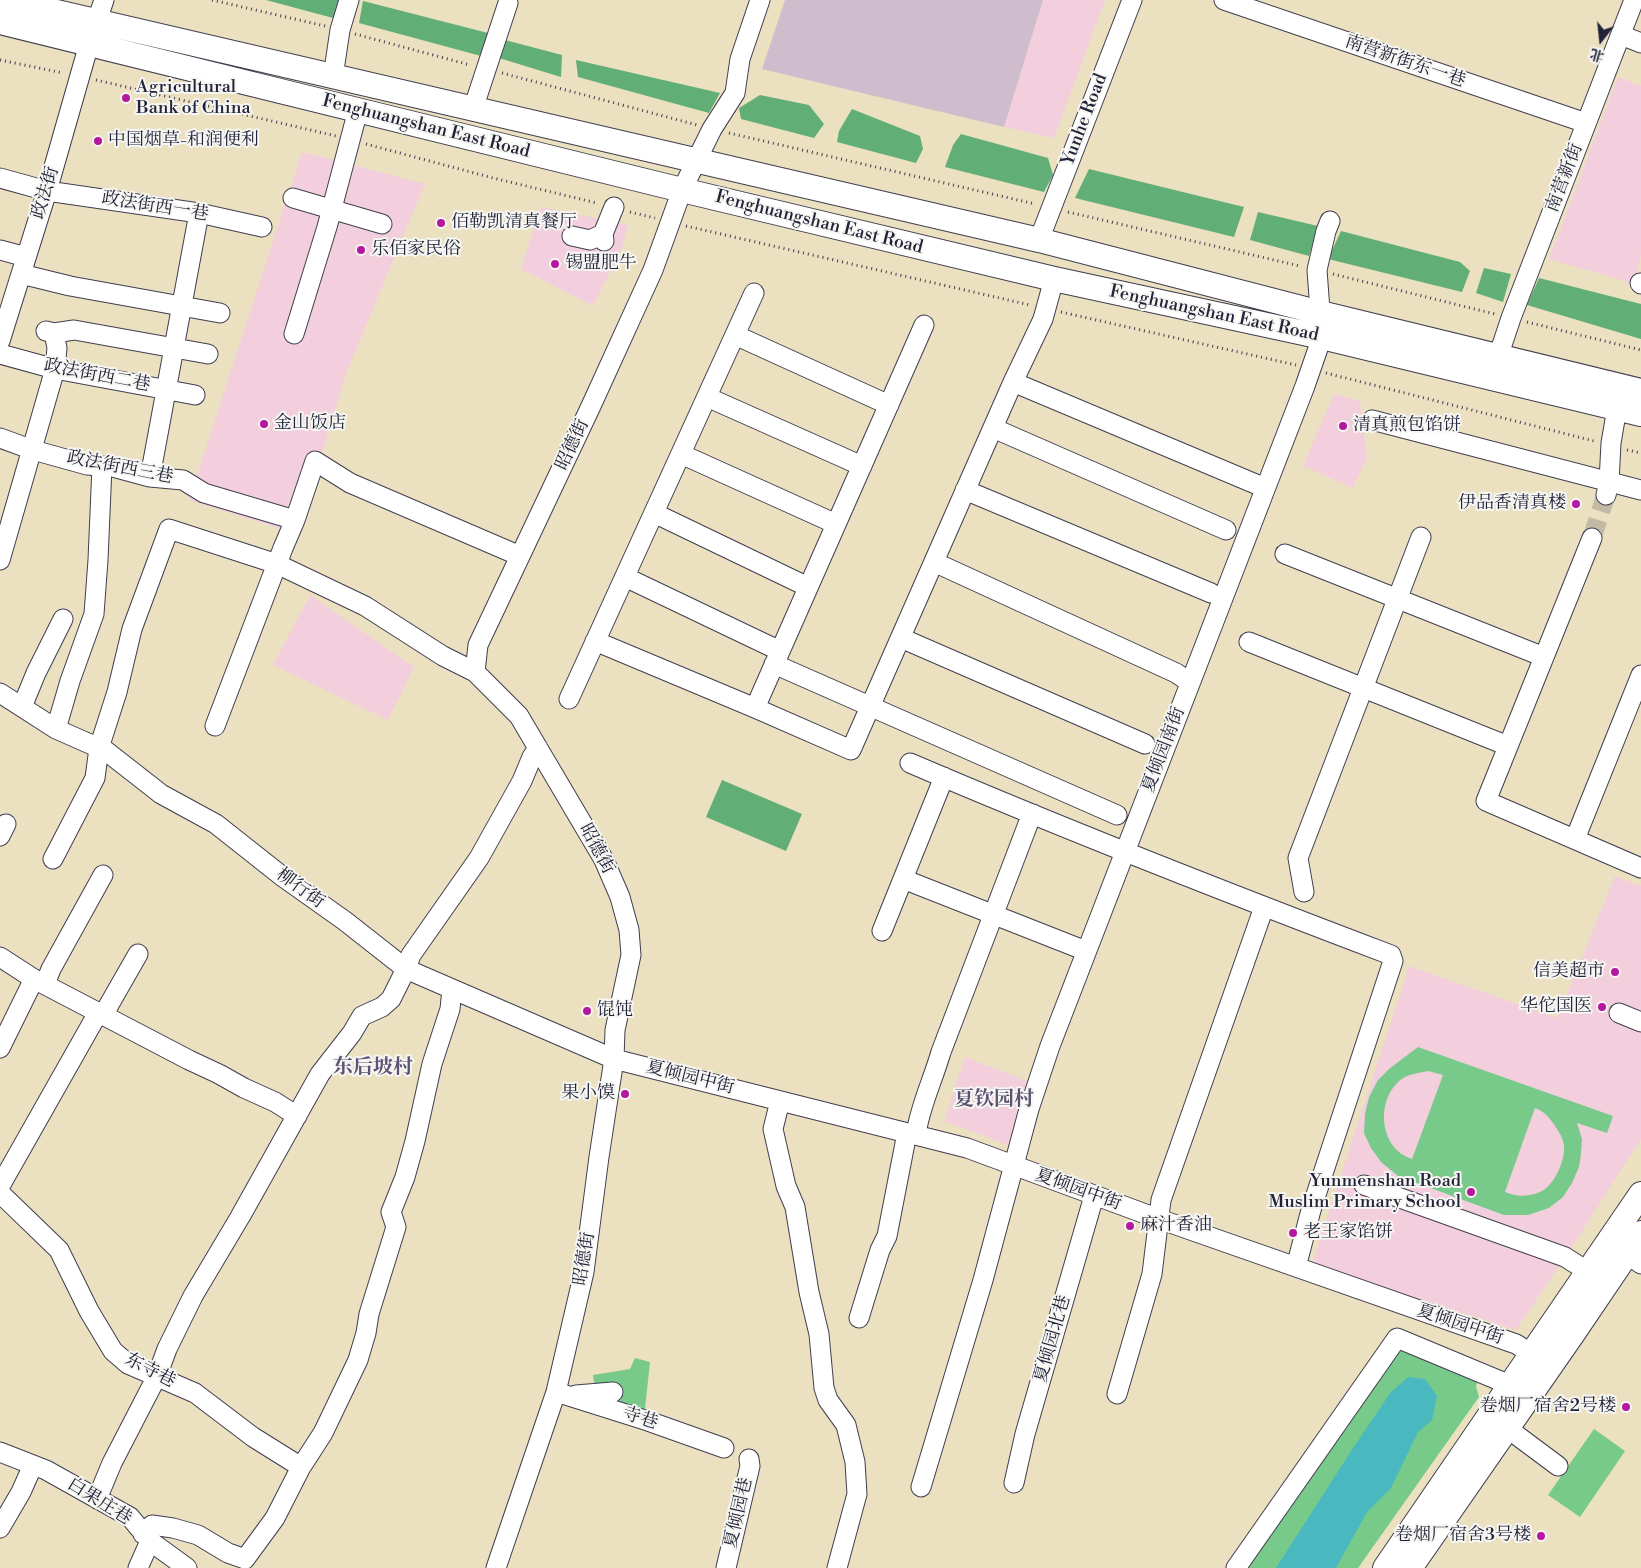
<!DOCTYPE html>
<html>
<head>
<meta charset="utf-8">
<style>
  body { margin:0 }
  #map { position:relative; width:1641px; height:1568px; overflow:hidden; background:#ebe0bf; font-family:"Libre Bodoni","Noto Serif SC",serif }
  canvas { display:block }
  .north { position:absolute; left:1576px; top:15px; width:50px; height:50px; -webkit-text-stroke:4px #f6f6f2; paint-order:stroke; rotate:196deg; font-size:14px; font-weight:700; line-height:20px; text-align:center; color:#22223b }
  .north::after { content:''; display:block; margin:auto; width:18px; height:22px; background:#22223b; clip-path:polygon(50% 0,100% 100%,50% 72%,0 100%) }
</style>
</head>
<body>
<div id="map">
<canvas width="1641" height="1568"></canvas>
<div class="north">北</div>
</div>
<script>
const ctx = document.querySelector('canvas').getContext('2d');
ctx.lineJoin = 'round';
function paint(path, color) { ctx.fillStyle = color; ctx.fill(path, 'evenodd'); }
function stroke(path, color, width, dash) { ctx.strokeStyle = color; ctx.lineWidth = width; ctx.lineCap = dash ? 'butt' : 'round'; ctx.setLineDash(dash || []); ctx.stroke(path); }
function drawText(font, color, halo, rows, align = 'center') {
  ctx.font = font + ' "Libre Bodoni","Noto Serif SC",serif'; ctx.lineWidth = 4; ctx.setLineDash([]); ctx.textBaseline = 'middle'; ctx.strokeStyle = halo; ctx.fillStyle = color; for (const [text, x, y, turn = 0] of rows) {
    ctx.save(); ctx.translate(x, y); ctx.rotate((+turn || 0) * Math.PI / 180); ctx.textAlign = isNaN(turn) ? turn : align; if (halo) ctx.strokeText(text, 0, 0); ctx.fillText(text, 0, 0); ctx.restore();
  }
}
const built = new Path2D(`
  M 1043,0 L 1105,0 L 1054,138 L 1004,127 Z
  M 1618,77 L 1641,86 L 1641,254 L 1635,284 L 1549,259 Z
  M 302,152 L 425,184 L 347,371 L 297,534 L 189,500 Z
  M 541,207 L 628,225 L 622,248 L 593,306 L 521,269 Z
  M 1334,394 L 1360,401 L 1367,458 L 1353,488 L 1303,466 Z
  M 310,595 L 414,667 L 388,720 L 273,665 Z
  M 1615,876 L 1641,886 L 1641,1139 L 1573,1245 L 1516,1330 L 1312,1264 L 1409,966 L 1557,1018 Z
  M 965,1057 L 1029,1082 L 1008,1145 L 944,1121 Z`);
const industrial = new Path2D(`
  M 785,0 L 1043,0 L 1004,127 L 762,69 Z`);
const green = new Path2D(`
  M 1418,1047 L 1613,1116 L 1607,1133 L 1577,1123 L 1582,1139 L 1581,1154 L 1579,1167 L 1572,1183 L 1563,1197 L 1549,1208 L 1528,1215 L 1504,1215 L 1398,1176 L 1381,1162 L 1371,1148 L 1364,1133 L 1365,1114 L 1369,1097 L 1378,1080 L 1389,1069 ZM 1428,1071 L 1443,1075 L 1412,1159 C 1380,1149 1375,1103 1399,1081 C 1407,1074 1418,1073 1428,1071 ZM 1535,1108 C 1545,1112 1549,1117 1555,1126 C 1559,1132 1564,1139 1564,1147 C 1565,1160 1555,1184 1542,1191 C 1531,1197 1516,1197 1505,1192 Z
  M 1402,1347 L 1480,1374 L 1476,1386 L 1479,1397 L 1358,1568 L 1247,1568 Z
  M 635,1358 L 650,1362 L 644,1418 L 597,1402 L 593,1375 L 630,1369 Z
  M 1594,1429 L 1625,1451 L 1580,1517 L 1548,1495 Z`);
const forest = new Path2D(`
  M 266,0 L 341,0 L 333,18 Z
  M 363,1 L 488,33 L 481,56 L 359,23 Z
  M 505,40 L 562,55 L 561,77 L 499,58 Z
  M 576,60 L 720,93 L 709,113 L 578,77 Z
  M 760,95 L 809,105 L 824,124 L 814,138 L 741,119 L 739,108 Z
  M 852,109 L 920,136 L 923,149 L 916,163 L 837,142 L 839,131 Z
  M 961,134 L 1048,158 L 1053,175 L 1044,192 L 945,167 L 953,145 Z
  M 1089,169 L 1244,207 L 1234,237 L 1075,198 Z
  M 1258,212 L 1318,226 L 1309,256 L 1250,240 Z
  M 1341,231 L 1460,262 L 1470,271 L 1462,292 L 1328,259 Z
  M 1484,268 L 1511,274 L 1503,302 L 1476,293 Z
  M 1539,278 L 1641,304 L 1641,339 L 1527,305 Z
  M 722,780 L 802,814 L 786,851 L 706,817 Z`);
const water = new Path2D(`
  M 1408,1377 L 1425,1379 L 1437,1396 L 1432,1420 L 1418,1432 L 1391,1488 L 1367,1512 L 1336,1568 L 1276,1568 L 1353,1448 L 1391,1392 Z`);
const minorTunnel = new Path2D(`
  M 1592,538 L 1606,495`);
const path = new Path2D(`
  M 212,0 L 325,26
  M 355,34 L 470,65
  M 0,60 L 63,73
  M 502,73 L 697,125
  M 96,80 L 336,136
  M 729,133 L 1035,204
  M 366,144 L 493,178 L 597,203
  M 630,212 L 655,218
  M 1068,212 L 1300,266
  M 686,226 L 1030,305
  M 1333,274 L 1495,314
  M 1061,312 L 1296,365
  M 1527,322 L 1641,350
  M 1326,373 L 1594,441
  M 1627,450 L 1641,453`);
const minor = new Path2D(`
  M 1224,0 L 1586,123
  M 1621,35 L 1641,43
  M 333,77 L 340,30 L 349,0
  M 473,109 L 508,3
  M 0,178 L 47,191 L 199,213 L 262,227
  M 293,198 L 382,224
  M 572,236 L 590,240 L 603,234
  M 1039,240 L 1132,0
  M 604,241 L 603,234 L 614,207
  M 0,250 L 26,257
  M 21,274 L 70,286 L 220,313
  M 1640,283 L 1641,284
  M 46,331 L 54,333 L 74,330 L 208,354
  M 294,334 L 327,227 L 358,110
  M 735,335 L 889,405
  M 0,341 L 47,191 L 89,44 L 104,0
  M 0,354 L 55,369 L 195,395
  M 1498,357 L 1511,318 L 1634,0
  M 1013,382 L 1258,485
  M 707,397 L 862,466
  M 1372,420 L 1641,490
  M 993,428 L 1226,530
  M 0,438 L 33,450 L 87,465 L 113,467 L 150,477 L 183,480 L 204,493 L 295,520
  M 681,454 L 836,524
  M 150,477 L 199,213
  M 965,490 L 1211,593
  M 1606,495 L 1609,482 L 1611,443 L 1617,408
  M 654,513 L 808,587
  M 1592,538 L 1486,801 L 1641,868
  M 1285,554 L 1544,657
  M 0,560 L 55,369 L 57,348 L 54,333
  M 934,562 L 1176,673 L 1185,679
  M 625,577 L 780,651
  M 901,638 L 1145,744
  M 595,641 L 755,708 L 851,750 L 1013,382 L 1043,319 L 1054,279
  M 1249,642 L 1508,746
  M 774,664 L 1117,815
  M 0,693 L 56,729 L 106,751 L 161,794 L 216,824 L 283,877 L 345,921 L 406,969 L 614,1059 L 967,1148 L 1159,1219 L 1516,1344 L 1532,1354
  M 569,699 L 754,293
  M 22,707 L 36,673 L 63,619
  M 755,708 L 924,325
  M 215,726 L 283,548 L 295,520 L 315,461 L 350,483 L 520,556
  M 56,729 L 70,681 L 94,614 L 98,560 L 102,466
  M 910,763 C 1069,831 1230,894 1391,955 L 1393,961 L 1311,1210 L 1296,1267
  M 0,836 L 6,824
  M 1575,839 L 1641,675
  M 53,859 L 95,778 L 99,748 L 117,692 L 132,629 L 169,529 L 277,564 L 365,606 L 443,656 L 475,672
  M 903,879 L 1086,951
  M 1304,892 L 1298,858 L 1421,537
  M 882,931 L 944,777
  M 0,957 L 34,979 L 189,1060 L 219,1074 L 244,1088 L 275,1102 L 297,1116
  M 45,984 L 51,969 L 103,875
  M 1619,1013 L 1641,1022
  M 0,1048 L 34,979
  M 780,1101 L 773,1129 L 786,1186 L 795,1207 L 809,1292 L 819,1334 L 824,1388 L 828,1400 L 846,1425 L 855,1462 L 857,1494 L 837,1568
  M 916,1134 C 920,1106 933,1080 941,1052 L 1028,824 L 1033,814
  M 1364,1185 L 1565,1257 L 1587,1271
  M 0,1186 L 94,1020 L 99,1013 L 106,1010 L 138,954
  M 0,1193 L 59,1250 L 89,1311 L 113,1351 L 128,1364 L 195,1393 L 253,1437 L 301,1467
  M 1627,1254 L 1641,1264
  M 859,1318 L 880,1250 L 887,1236 L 907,1133
  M 556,1392 L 648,1421 L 724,1448
  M 1117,1394 L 1152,1274 L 1161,1200 L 1264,907
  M 576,1395 L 613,1392
  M 1507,1428 L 1558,1466
  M 0,1452 L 46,1470 L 130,1517 L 150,1541 L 187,1568
  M 1014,1483 L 1025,1434 L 1094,1196
  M 921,1487 L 983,1280 L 1029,1109 L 1050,1046 L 1305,386 L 1322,337 L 1317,270 L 1326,231 L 1330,221
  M 97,1499 L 112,1463 L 157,1376 L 167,1349 L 193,1296 L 240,1217 L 320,1074 L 352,1033 L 362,1016 L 382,1007 L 391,999 L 406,969 L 411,955 L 479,858 L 522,781 L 532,757 L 538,748
  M 0,1528 L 21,1492 L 33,1465
  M 143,1534 L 152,1525 L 173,1528 L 198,1535 L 228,1553 L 245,1559 L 275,1518 L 301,1467 L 323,1433 L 358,1360 L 366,1333 L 369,1314 L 396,1227 L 391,1212 L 405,1177 L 415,1141 L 432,1064 L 450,1009 L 452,989
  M 138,1568 L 150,1541
  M 496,1568 L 556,1392 L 584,1272 L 599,1157 L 614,1059 L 615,1030 L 631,955 L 629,930 L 620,897 L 604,860 L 519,716 L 475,672 L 478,645 L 591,406 L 653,270 L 682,190 L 712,129 L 735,93 L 740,59 L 760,0
  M 726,1568 L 750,1466 L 749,1459
  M 1236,1568 L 1397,1338 L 1510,1385`);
const major = new Path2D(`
  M 5,0 L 1039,240 L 1321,313 L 1641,391
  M 0,22 L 682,190 L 1054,279 L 1322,337 L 1641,414
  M 1385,1568 L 1641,1194
  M 1410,1568 L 1572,1335 L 1641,1233`);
const markers = [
  [126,98,5,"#b5179e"],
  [98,141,5,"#b5179e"],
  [441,223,5,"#b5179e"],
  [361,250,5,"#b5179e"],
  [555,264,5,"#b5179e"],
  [264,424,5,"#b5179e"],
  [1343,426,5,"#b5179e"],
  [1576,504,5,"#b5179e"],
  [1615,972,5,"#b5179e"],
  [1602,1007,5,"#b5179e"],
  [587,1011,5,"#b5179e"],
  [625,1094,5,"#b5179e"],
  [1471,1192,5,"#b5179e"],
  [1130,1226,5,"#b5179e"],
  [1293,1233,5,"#b5179e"],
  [1626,1407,5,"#b5179e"],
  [1541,1536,5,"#b5179e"]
];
const streetNames = [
  ["南营新街东一巷",1405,62,19],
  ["Yunhe Road",1085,120,-69],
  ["Fenghuangshan East Road",426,127,14],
  ["南营新街",1565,178,-69],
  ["政法街",46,193,-73],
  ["政法街西一巷",155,207,9],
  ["Fenghuangshan East Road",819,223,14],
  ["Fenghuangshan East Road",1214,314,12],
  ["政法街西二巷",97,376,11],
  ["昭德街",573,445,-65],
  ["政法街西三巷",120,468,11],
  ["夏倾园南街",1164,750,-69],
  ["昭德街",596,849,62],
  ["柳行街",300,889,36],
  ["夏倾园中街",690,1078,14],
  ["夏倾园中街",1078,1190,20],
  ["昭德街",585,1259,-81],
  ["夏倾园中街",1460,1325,19],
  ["夏倾园北巷",1053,1339,-74],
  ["东寺巷",150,1371,27],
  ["寺巷",640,1419,18],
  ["白果庄巷",99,1502,32],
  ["夏倾园巷",739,1513,-77]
];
const poiNames = [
  ["Agricultural",136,88],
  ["Bank of China",136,109],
  ["中国烟草-和润便利",108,141],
  ["佰勒凯清真餐厅",451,223],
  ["乐佰家民俗",371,250],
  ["锡盟肥牛",565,264],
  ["金山饭店",274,424],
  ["清真煎包馅饼",1353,426],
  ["伊品香清真楼",1566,504,"right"],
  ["信美超市",1605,972,"right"],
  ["华佗国医",1592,1007,"right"],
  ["馄饨",597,1011],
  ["果小馍",615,1094,"right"],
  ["Yunmenshan Road",1461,1182,"right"],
  ["Muslim Primary School",1461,1203,"right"],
  ["麻汁香油",1140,1226],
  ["老王家馅饼",1303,1233],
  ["卷烟厂宿舍2号楼",1616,1407,"right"],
  ["卷烟厂宿舍3号楼",1531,1536,"right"]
];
const quarterNames = [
  ["东后坡村",373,1068],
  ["夏钦园村",994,1100]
];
paint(built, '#f3cfde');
paint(industrial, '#cfbdce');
paint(green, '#78ca8b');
paint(forest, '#62ae77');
paint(water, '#49b9bf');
stroke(minorTunnel, '#c3baa5', 19, [19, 9]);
stroke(minor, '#403e4f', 21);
stroke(major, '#403e4f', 26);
stroke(path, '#403e4f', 3, [1, 4]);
stroke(minor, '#fff', 19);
stroke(major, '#fff', 24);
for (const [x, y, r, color] of markers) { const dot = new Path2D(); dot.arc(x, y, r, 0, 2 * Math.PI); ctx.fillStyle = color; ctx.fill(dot); stroke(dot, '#f6f6f2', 2); }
drawText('18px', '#22223b', '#f6f6f2', streetNames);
drawText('18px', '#22223b', '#f6f6f2', poiNames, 'left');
drawText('bold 20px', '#5c5273', '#f6f6f2', quarterNames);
</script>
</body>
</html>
